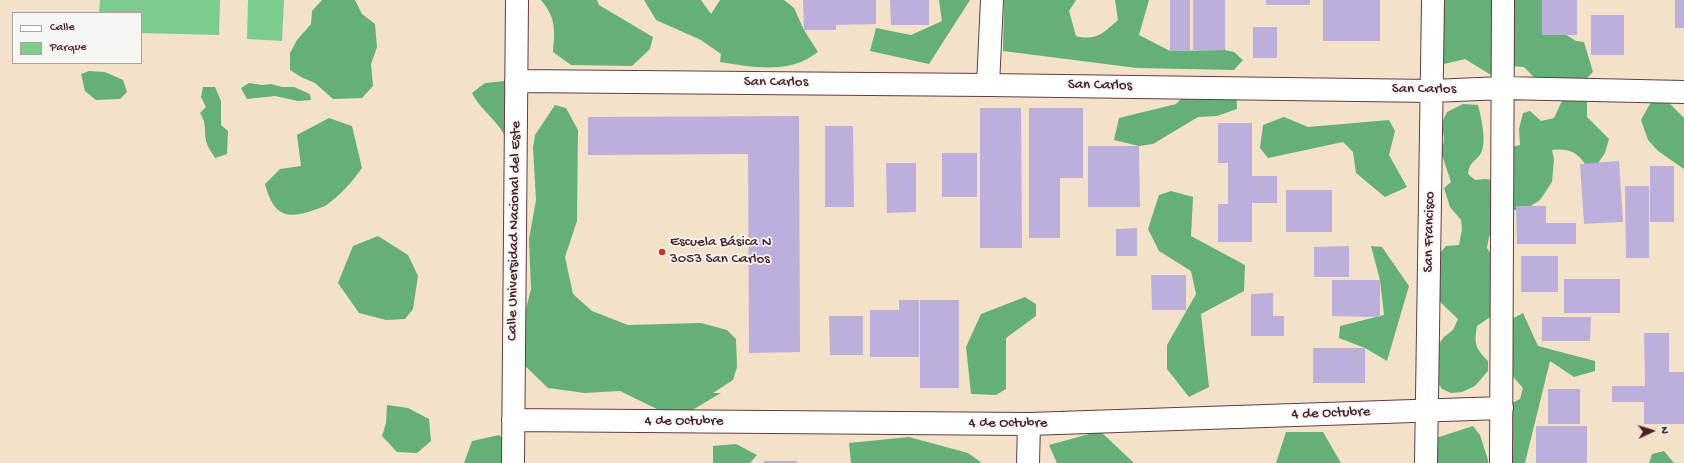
<!DOCTYPE html>
<html>
<head>
<meta charset="utf-8">
<style>
  body { margin:0 }
  #map { position:relative; width:1684px; height:463px; overflow:hidden; background:#f3e2c9; font-family:"Gochi Hand",sans-serif }
  canvas { display:block }
  .legend { position:absolute; left:12px; top:12px; width:130px; height:52px; box-sizing:border-box; background:#f6f6f2; border:1px solid #b1a0a2; margin:0; padding:5px 7px; list-style:none; font-size:12px; color:#4a1f2b }
  .legend li { display:flex; align-items:center; gap:8px; height:20px }
  .legend b { width:20px; border:1px solid #b1a0a2 }
  .north { position:absolute; left:1632px; top:411px; width:40px; height:40px; -webkit-text-stroke:3px #f6f6f2; paint-order:stroke; rotate:86deg; font-size:11px; font-weight:700; line-height:16px; text-align:center; color:#4a1f2b }
  .north::after { content:''; display:block; margin:auto; width:14px; height:18px; background:#4a1f2b; clip-path:polygon(50% 0,100% 100%,50% 72%,0 100%) }
</style>
</head>
<body>
<div id="map">
<canvas width="1684" height="463"></canvas>
<ul class="legend">
<li><b style="height:5px;background:#fff"></b>Calle</li>
<li><b style="height:11px;background:#7ccc8d"></b>Parque</li>
</ul>
<div class="north">N</div>
</div>
<script>
const ctx = document.querySelector('canvas').getContext('2d');
ctx.lineJoin = 'round';
function paint(path, color) { ctx.fillStyle = color; ctx.fill(path, 'evenodd'); }
function stroke(path, color, width, dash) { ctx.strokeStyle = color; ctx.lineWidth = width; ctx.lineCap = dash ? 'butt' : 'round'; ctx.setLineDash(dash || []); ctx.stroke(path); }
function drawText(font, color, halo, rows, align = 'center') {
  ctx.font = font + ' "Gochi Hand",sans-serif'; ctx.lineWidth = 3.5; ctx.setLineDash([]); ctx.textBaseline = 'middle'; ctx.strokeStyle = halo; ctx.fillStyle = color; for (const [text, x, y, turn = 0] of rows) {
    ctx.save(); ctx.translate(x, y); ctx.rotate((+turn || 0) * Math.PI / 180); ctx.textAlign = isNaN(turn) ? turn : align; if (halo) ctx.strokeText(text, 0, 0); ctx.fillText(text, 0, 0); ctx.restore();
  }
}
const green = new Path2D(`
  M 100,0 L 220,0 L 219,35 L 141,33 L 141,13 L 99,13 Z
  M 248,0 L 284,0 L 282,41 L 247,39 Z`);
const forest = new Path2D(`
  M 322,0 L 355,0 L 362,14 L 375,24 L 377,47 L 371,64 L 373,86 L 362,98 L 333,99 L 315,83 L 301,77 L 290,70 L 290,53 L 297,40 L 311,24 L 312,11 Z
  M 541,0 L 597,0 L 599,5 L 653,37 L 650,49 L 632,66 L 571,65 L 553,52 C 555,30 556,18 541,0 Z
  M 644,0 L 701,0 L 711,14 L 720,0 L 784,0 L 794,8 L 804,30 L 818,52 C 788,75 754,67 720,62 L 721,54 L 701,40 L 656,20 Z
  M 939,0 L 970,0 L 929,64 L 870,51 L 876,28 L 911,35 L 942,21 Z
  M 1004,0 L 1076,0 L 1069,11 L 1076,36 C 1097,41 1103,33 1118,20 L 1115,0 L 1149,0 L 1139,35 L 1170,51 L 1225,50 L 1234,52 L 1243,60 L 1234,70 L 1137,68 L 1003,51 Z
  M 1426,0 L 1555,0 L 1560,31 L 1576,41 L 1584,42 L 1593,72 L 1583,82 L 1534,77 L 1524,67 L 1510,66 L 1491,75 L 1465,59 L 1440,65 L 1421,51 L 1425,26 Z
  M 89,71 L 105,72 L 123,80 L 127,92 L 120,99 L 96,100 L 85,91 L 81,74 Z
  M 1202,78 L 1236,84 L 1237,109 L 1217,116 L 1198,117 L 1153,144 L 1139,146 L 1114,140 L 1119,118 L 1176,104 Z
  M 505,81 L 525,94 L 506,139 C 499,121 481,111 472,93 L 485,83 Z
  M 249,83 L 262,85 L 271,84 L 282,87 L 294,87 L 310,94 L 311,100 L 298,101 L 275,96 L 247,99 L 241,88 Z
  M 203,87 L 215,87 L 221,101 L 221,125 L 228,131 L 227,154 L 215,158 C 212,153 209,149 207,144 C 203,130 208,127 200,113 L 206,107 L 201,97 Z
  M 1578,94 L 1587,102 L 1587,117 L 1609,139 L 1605,153 L 1596,166 L 1587,167 C 1578,152 1569,148 1552,150 L 1554,159 L 1552,182 L 1540,200 L 1523,211 L 1508,209 L 1489,237 L 1487,248 L 1496,262 L 1496,306 L 1489,318 L 1477,326 C 1474,343 1475,348 1488,361 L 1488,371 L 1475,386 L 1462,392 L 1451,393 L 1442,389 L 1436,380 L 1438,345 L 1444,337 L 1453,330 L 1458,319 L 1438,300 L 1440,253 L 1446,246 L 1459,245 L 1462,229 L 1461,220 L 1450,207 L 1444,188 L 1451,182 L 1440,149 C 1447,141 1443,134 1441,125 L 1447,112 L 1463,104 L 1478,105 C 1481,117 1487,141 1481,153 C 1476,162 1470,160 1468,174 L 1475,180 L 1485,179 L 1493,180 L 1512,147 L 1520,145 L 1519,129 L 1523,113 L 1530,111 L 1541,121 L 1554,118 L 1563,99 Z
  M 1665,99 L 1684,118 L 1684,169 L 1658,151 L 1648,140 L 1641,120 L 1651,102 Z
  M 555,105 L 566,108 L 578,130 L 577,221 L 565,257 L 573,294 L 592,311 L 628,325 L 701,323 L 727,330 L 736,339 L 737,367 L 733,380 L 713,393 L 721,393 L 689,412 L 665,413 L 620,391 L 585,393 L 548,388 L 521,362 L 519,337 L 531,289 L 529,239 L 536,200 L 533,148 L 535,135 Z
  M 1284,117 L 1308,127 L 1389,120 L 1395,131 L 1389,155 L 1407,187 L 1385,197 L 1356,173 L 1353,152 L 1343,142 L 1268,158 L 1260,148 L 1263,125 Z
  M 329,118 L 352,126 L 362,168 C 352,182 340,196 325,206 C 321,208 316,209 311,211 C 283,221 272,211 265,184 L 280,169 L 301,166 L 297,135 Z
  M 1171,191 L 1193,197 L 1191,236 L 1245,265 L 1244,291 L 1201,314 L 1209,387 L 1189,397 L 1167,369 L 1167,345 L 1196,294 L 1191,271 L 1159,251 L 1148,229 L 1159,195 Z
  M 378,236 L 408,255 L 418,276 L 413,309 L 405,319 L 386,320 L 359,313 L 338,283 L 353,246 Z
  M 1371,246 L 1382,247 L 1409,286 L 1387,361 L 1365,348 L 1339,338 L 1340,326 L 1384,315 L 1380,280 Z
  M 1025,297 L 1036,304 L 1036,316 L 1006,338 L 1006,389 L 996,395 L 971,394 L 966,347 L 981,314 Z
  M 1523,313 L 1538,346 L 1595,361 L 1595,371 L 1574,377 L 1550,361 L 1525,463 L 1507,463 L 1490,414 L 1520,399 L 1523,388 L 1493,354 L 1493,329 Z
  M 387,405 L 408,408 L 429,419 L 431,441 L 417,453 L 397,452 L 382,436 L 386,423 Z
  M 1473,426 L 1480,435 L 1488,460 L 1488,463 L 1436,463 L 1433,439 Z
  M 1100,431 L 1134,463 L 1057,463 L 1049,445 Z
  M 1286,432 L 1323,432 L 1341,463 L 1276,463 Z
  M 499,435 L 506,441 L 521,463 L 464,463 L 472,441 Z
  M 909,437 L 968,453 L 982,463 L 851,463 L 849,443 Z
  M 736,444 L 757,455 L 750,463 L 713,463 L 713,446 Z
  M 1664,451 L 1674,463 L 1649,463 L 1652,454 Z`);
const building = new Path2D(`
  M 803,0 L 876,0 L 876,24 L 836,25 L 836,30 L 804,30 Z
  M 890,0 L 929,0 L 929,25 L 891,25 Z
  M 1170,0 L 1190,0 L 1190,51 L 1170,51 Z
  M 1193,0 L 1225,0 L 1225,50 L 1193,50 Z
  M 1266,0 L 1310,0 L 1310,5 L 1266,5 Z
  M 1323,0 L 1380,0 L 1380,41 L 1323,41 Z
  M 1542,0 L 1577,0 L 1577,35 L 1542,35 Z
  M 1675,0 L 1684,0 L 1684,28 L 1675,28 Z
  M 1591,15 L 1624,15 L 1624,55 L 1591,55 Z
  M 1253,27 L 1277,27 L 1277,58 L 1253,58 Z
  M 980,108 L 1021,108 L 1022,248 L 980,248 Z
  M 1029,108 L 1083,108 L 1083,178 L 1060,178 L 1060,238 L 1029,238 Z
  M 799,116 L 800,352 L 749,353 L 748,154 L 588,155 L 588,117 Z
  M 1218,123 L 1252,123 L 1252,176 L 1277,176 L 1277,203 L 1252,203 L 1252,242 L 1218,242 L 1218,204 L 1228,204 L 1228,163 L 1218,163 Z
  M 825,126 L 853,126 L 854,207 L 825,207 Z
  M 1088,146 L 1139,146 L 1140,207 L 1088,207 Z
  M 942,153 L 977,153 L 977,197 L 942,197 Z
  M 1619,161 L 1623,222 L 1584,224 L 1580,164 Z
  M 886,163 L 916,163 L 916,212 L 887,213 Z
  M 1650,166 L 1674,166 L 1674,222 L 1650,222 Z
  M 1625,186 L 1649,186 L 1649,258 L 1626,258 Z
  M 1286,190 L 1332,190 L 1332,232 L 1286,232 Z
  M 1516,206 L 1546,206 L 1546,223 L 1576,223 L 1576,244 L 1517,244 Z
  M 1137,228 L 1137,256 L 1116,256 L 1116,229 Z
  M 1349,246 L 1349,277 L 1314,277 L 1314,247 Z
  M 1521,256 L 1558,256 L 1558,292 L 1521,292 Z
  M 1151,275 L 1186,275 L 1186,310 L 1152,310 Z
  M 1564,279 L 1620,279 L 1620,313 L 1564,313 Z
  M 1332,280 L 1380,280 L 1380,317 L 1332,316 Z
  M 1273,293 L 1273,316 L 1284,316 L 1284,336 L 1251,336 L 1251,294 Z
  M 899,300 L 919,300 L 919,357 L 870,357 L 870,310 L 899,310 Z
  M 920,300 L 959,300 L 959,388 L 920,388 Z
  M 829,316 L 863,316 L 863,355 L 830,355 Z
  M 1542,317 L 1591,317 L 1590,341 L 1542,341 Z
  M 1644,333 L 1669,333 L 1669,372 L 1684,372 L 1684,424 L 1644,424 L 1644,402 L 1612,402 L 1612,386 L 1645,386 Z
  M 1313,348 L 1365,348 L 1365,383 L 1313,383 Z
  M 1548,389 L 1580,389 L 1580,424 L 1548,424 Z
  M 1536,426 L 1587,426 L 1587,463 L 1536,463 Z
  M 764,461 L 797,461 L 797,463 L 764,463 Z`);
const minor = new Path2D(`
  M 516,81 L 988,85 L 1432,91 L 1503,88 L 1684,92
  M 988,85 L 992,0
  M 513,420 L 1029,424 L 1502,408
  M 513,463 L 517,0
  M 1028,463 L 1029,424
  M 1426,463 L 1433,0
  M 1501,463 L 1503,0`);
const markers = [
  [662,252,4,"#c8321e"]
];
const streetNames = [
  ["San Carlos",776,83],
  ["San Carlos",1100,86,1],
  ["San Carlos",1424,90],
  ["Calle Universidad Nacional del Este",515,231,-89],
  ["San Francisco",1430,232,-89],
  ["4 de Octubre",1331,414,-2],
  ["4 de Octubre",684,422],
  ["4 de Octubre",1008,424]
];
const poiNames = [
  ["Escuela Básica N",670,243],
  ["3053 San Carlos",670,260]
];
paint(green, '#7ccc8d');
paint(forest, '#65b078');
paint(building, '#bcafdc');
stroke(minor, '#633c43', 24);
stroke(minor, '#fff', 22);
for (const [x, y, r, color] of markers) { const dot = new Path2D(); dot.arc(x, y, r, 0, 2 * Math.PI); ctx.fillStyle = color; ctx.fill(dot); stroke(dot, '#f6f6f2', 1.5); }
drawText('15px', '#4a1f2b', '#f6f6f2', streetNames);
drawText('15px', '#4a1f2b', '#f6f6f2', poiNames, 'left');
</script>
</body>
</html>
